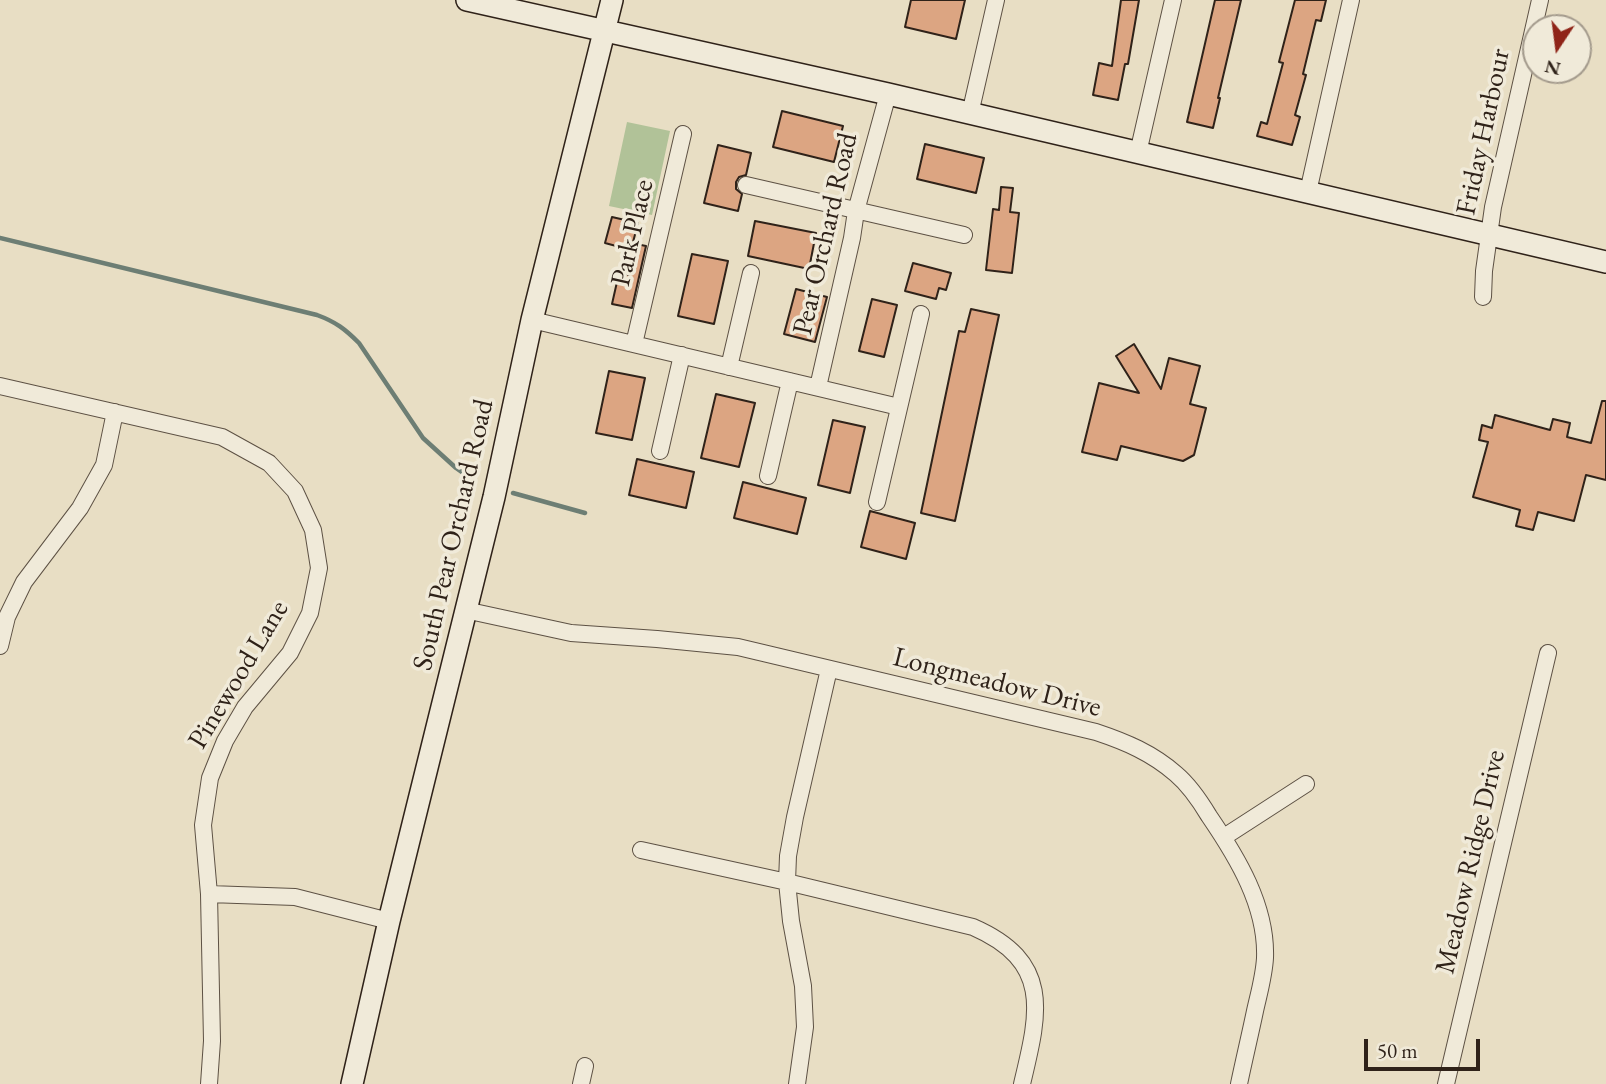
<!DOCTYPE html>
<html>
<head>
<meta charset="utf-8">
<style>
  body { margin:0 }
  #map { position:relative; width:1606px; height:1084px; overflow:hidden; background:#e8dec4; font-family:"EB Garamond",serif }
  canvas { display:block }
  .north { position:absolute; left:1522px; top:14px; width:70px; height:70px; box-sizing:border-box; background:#f0ead9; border:2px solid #a39a8c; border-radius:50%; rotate:193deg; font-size:19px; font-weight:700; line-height:28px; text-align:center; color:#2f2219 }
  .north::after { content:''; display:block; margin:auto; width:24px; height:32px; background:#8f2418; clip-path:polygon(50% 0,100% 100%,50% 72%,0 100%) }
  .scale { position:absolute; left:1364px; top:1039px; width:116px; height:32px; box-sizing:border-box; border:4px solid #2f2219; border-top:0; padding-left:9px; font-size:21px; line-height:24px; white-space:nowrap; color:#2f2219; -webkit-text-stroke:5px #f0ead9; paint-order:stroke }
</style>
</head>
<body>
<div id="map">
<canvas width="1606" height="1084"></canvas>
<div class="north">N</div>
<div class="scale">50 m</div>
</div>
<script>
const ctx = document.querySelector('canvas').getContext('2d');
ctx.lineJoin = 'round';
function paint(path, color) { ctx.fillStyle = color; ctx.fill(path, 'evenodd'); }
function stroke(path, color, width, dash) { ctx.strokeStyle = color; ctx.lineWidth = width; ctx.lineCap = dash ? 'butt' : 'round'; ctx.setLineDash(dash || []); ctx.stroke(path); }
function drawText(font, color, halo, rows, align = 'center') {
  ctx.font = font + ' "EB Garamond",serif'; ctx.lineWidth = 7; ctx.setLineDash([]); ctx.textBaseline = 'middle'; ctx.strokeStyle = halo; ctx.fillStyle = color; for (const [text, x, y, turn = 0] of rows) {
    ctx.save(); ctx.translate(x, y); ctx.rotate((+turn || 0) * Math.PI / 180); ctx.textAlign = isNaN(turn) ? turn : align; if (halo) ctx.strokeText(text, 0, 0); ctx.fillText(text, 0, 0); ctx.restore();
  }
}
const green = new Path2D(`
  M 627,122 L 670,131 L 652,215 L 609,206 Z`);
const stream = new Path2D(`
  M 0,238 L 317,315 C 336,322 345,329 359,343 L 423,438 L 456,468 L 473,480
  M 513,493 L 585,513`);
const building = new Path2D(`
  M 911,0 L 965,0 L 956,39 L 905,27 Z
  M 1121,0 L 1139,0 L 1128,64 L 1125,64 L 1118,100 L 1093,95 L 1099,63 L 1112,66 Z
  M 1215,0 L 1241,0 L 1218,98 L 1220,98 L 1213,128 L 1187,122 Z
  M 1295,0 L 1326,0 L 1321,21 L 1316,20 L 1303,74 L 1306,75 L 1295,115 L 1300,117 L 1292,145 L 1257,136 L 1261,122 L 1267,124 L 1283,63 L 1279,62 Z
  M 782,111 L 843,126 L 834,162 L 773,147 Z
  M 925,144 L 984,158 L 976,193 L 917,179 Z
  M 718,145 L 751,153 L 746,175 L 739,177 L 736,182 L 736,189 L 742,194 L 738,211 L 704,203 Z
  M 1001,187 L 1013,188 L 1010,212 L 1019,213 L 1012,273 L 986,270 L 993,209 L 999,210 Z
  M 612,217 L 638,223 L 631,250 L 605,243 Z
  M 755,221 L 816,233 L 809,269 L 748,256 Z
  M 636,244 L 646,246 L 632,308 L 612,304 L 619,273 L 629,275 Z
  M 692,254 L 728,261 L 714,324 L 678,316 Z
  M 913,263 L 951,273 L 946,290 L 939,288 L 936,299 L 905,291 Z
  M 796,289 L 827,297 L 815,342 L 784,334 Z
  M 872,299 L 897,305 L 884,357 L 859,351 Z
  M 971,309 L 999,315 L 955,521 L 921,513 L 959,331 L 965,332 Z
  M 1134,344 L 1161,389 L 1169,358 L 1200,366 L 1190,404 L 1206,408 L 1194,455 L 1183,461 L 1121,446 L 1117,460 L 1082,452 L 1099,383 L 1139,393 L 1116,356 Z
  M 609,371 L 645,378 L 632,440 L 596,433 Z
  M 716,394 L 755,403 L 739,467 L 701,458 Z
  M 1602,401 L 1606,401 L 1606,480 L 1586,475 L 1574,521 L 1538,512 L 1533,530 L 1516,526 L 1520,510 L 1473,497 L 1488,442 L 1479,440 L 1482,425 L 1492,428 L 1495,415 L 1550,430 L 1553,419 L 1570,423 L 1567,437 L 1591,443 Z
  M 833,420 L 865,427 L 850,493 L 818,485 Z
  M 637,459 L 694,472 L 686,508 L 629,495 Z
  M 743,482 L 806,498 L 797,534 L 734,518 Z
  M 870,511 L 915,523 L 906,559 L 861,547 Z`);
const street = new Path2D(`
  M 970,114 L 996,0
  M 1138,153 L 1173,0
  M 746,185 L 964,235
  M 1308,192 L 1351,0
  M 1483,297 L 1484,271 L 1493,207 L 1540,0
  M 532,320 L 899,407
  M 634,344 L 683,134
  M 729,367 L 751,273
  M 0,386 L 222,437 L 269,463 L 295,491 L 313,530 L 319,568 L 310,613 L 290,653 L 245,707 L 225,741 L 210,778 L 203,825 L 209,894 L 212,1041 L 209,1084
  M 818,387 L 852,238 L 856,211 L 888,94
  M 660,451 L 682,355
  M 768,476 L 790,381
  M 877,502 L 921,314
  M 465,610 L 571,633 L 657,639 L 738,647 L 1096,732 C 1126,742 1152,753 1176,774 C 1189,785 1200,801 1209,816 C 1237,857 1267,906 1265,958 C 1264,976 1259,993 1255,1011 C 1250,1035 1244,1060 1239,1084
  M 0,646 L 7,617 L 24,582 L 80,508 L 104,465 L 115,412
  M 1224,837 L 1306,784
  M 641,850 L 787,882 L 973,927 C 1053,962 1039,1013 1022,1084
  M 209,894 L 295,897 L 389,921
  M 581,1084 L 585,1066
  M 797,1084 L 805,1027 L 803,986 L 791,921 L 787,882 L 788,856 L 795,817 L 829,669
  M 1446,1084 L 1548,653`);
const secondary = new Path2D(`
  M 467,0 L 888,94 L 1606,262
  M 352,1084 L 389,921 L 494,497 L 532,320 L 612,0`);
const streetNames = [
  ["Friday Harbour",1484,132,-78],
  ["Park Place",633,233,-77],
  ["Pear Orchard Road",826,234,-77],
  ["South Pear Orchard Road",454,535,-77],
  ["Pinewood Lane",239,675,-59],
  ["Longmeadow Drive",997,683,14],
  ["Meadow Ridge Drive",1471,862,-77]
];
paint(green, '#b1c298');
stroke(stream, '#6d7e74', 4.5);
paint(building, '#dca582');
stroke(building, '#2f2219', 2);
stroke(street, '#5d5144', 18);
stroke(secondary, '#2f2219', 24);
stroke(street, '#f0ead9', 16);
stroke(secondary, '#f0ead9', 21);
drawText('28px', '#2f2219', '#f0ead9', streetNames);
</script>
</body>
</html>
